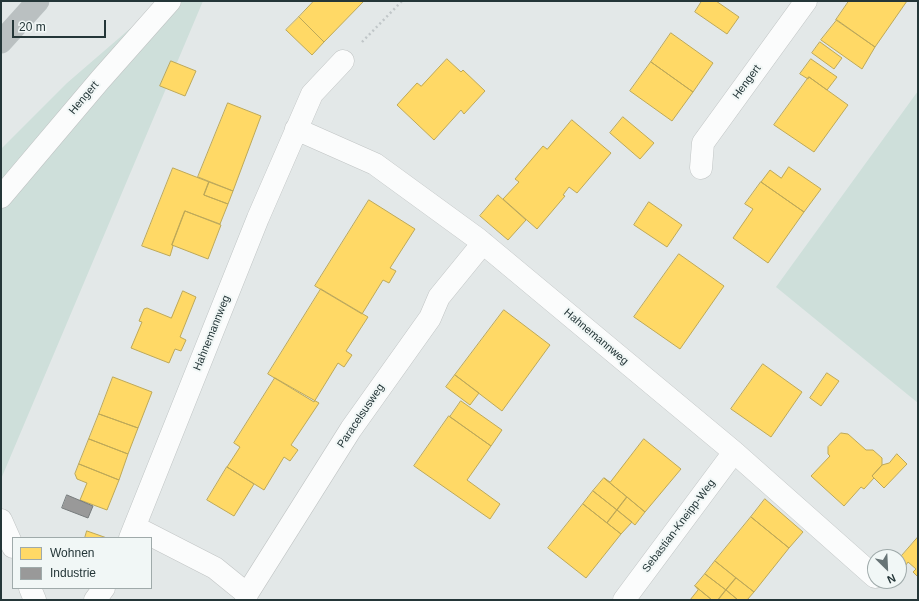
<!DOCTYPE html>
<html>
<head>
<meta charset="utf-8">
<style>
  body { margin:0 }
  #map { position:relative; width:919px; height:601px; overflow:hidden; background:#e3e8e8; font-family:Helvetica,sans-serif }
  canvas { display:block }
  .frame { position:absolute; inset:0; border:2px solid #243638; pointer-events:none }
  .legend { position:absolute; left:12px; top:537px; width:140px; height:52px; box-sizing:border-box; background:#f1f7f6; border:1px solid #9faaaa; margin:0; padding:5px 7px; list-style:none; font-size:12px; color:#243638 }
  .legend li { display:flex; align-items:center; gap:8px; height:20px }
  .legend b { width:20px; border:1px solid #9faaaa }
  .north { position:absolute; left:867px; top:549px; width:40px; height:40px; box-sizing:border-box; background:#f1f7f6; border:1px solid #9faaaa; border-radius:50%; rotate:156deg; font-size:11px; font-weight:700; line-height:16px; text-align:center; color:#243638 }
  .north::after { content:''; display:block; margin:auto; width:14px; height:18px; background:#677476; clip-path:polygon(50% 0,100% 100%,50% 72%,0 100%) }
  .scale { position:absolute; left:12px; top:20px; width:94px; height:18px; box-sizing:border-box; border:2px solid #243638; border-top:0; padding-left:5px; font-size:12px; line-height:14px; white-space:nowrap; color:#243638; -webkit-text-stroke:3px #f1f7f6; paint-order:stroke }
</style>
</head>
<body>
<div id="map">
<canvas width="919" height="601"></canvas>
<div class="frame"></div>
<ul class="legend">
<li><b style="height:11px;background:#ffd966"></b>Wohnen</li>
<li><b style="height:11px;background:#999"></b>Industrie</li>
</ul>
<div class="north">N</div>
<div class="scale">20 m</div>
</div>
<script>
const ctx = document.querySelector('canvas').getContext('2d');
ctx.lineJoin = 'round';
function paint(path, color) { ctx.fillStyle = color; ctx.fill(path, 'evenodd'); }
function stroke(path, color, width, dash) { ctx.strokeStyle = color; ctx.lineWidth = width; ctx.lineCap = dash ? 'butt' : 'round'; ctx.setLineDash(dash || []); ctx.stroke(path); }
function drawText(font, color, halo, rows, align = 'center') {
  ctx.font = font + ' Helvetica,sans-serif'; ctx.lineWidth = 4; ctx.setLineDash([]); ctx.textBaseline = 'middle'; ctx.strokeStyle = halo; ctx.fillStyle = color; for (const [text, x, y, turn = 0] of rows) {
    ctx.save(); ctx.translate(x, y); ctx.rotate((+turn || 0) * Math.PI / 180); ctx.textAlign = isNaN(turn) ? turn : align; if (halo) ctx.strokeText(text, 0, 0); ctx.fillText(text, 0, 0); ctx.restore();
  }
}
const green = new Path2D(`
  M 162,1 L 203,1 L 1,479 L 1,149 L 67,83 Z
  M 918,91 L 918,403 L 776,287 Z`);
const homes = new Path2D(`
  M 314,1 L 362,1 L 363,2 L 324,42 L 299,17 Z
  M 702,1 L 716,1 L 739,17 L 727,34 L 695,12 Z
  M 849,1 L 907,1 L 875,47 L 836,20 Z
  M 299,17 L 324,42 L 312,55 L 286,30 Z
  M 837,20 L 875,47 L 862,69 L 821,40 Z
  M 671,33 L 713,63 L 693,92 L 651,62 Z
  M 820,42 L 842,58 L 834,69 L 812,53 Z
  M 447,59 L 461,72 L 463,70 L 485,91 L 464,114 L 461,110 L 434,140 L 397,105 L 417,83 L 421,86 Z
  M 811,59 L 837,77 L 827,90 L 809,77 L 808,79 L 800,74 Z
  M 171,61 L 196,71 L 185,96 L 160,86 Z
  M 651,62 L 693,92 L 672,121 L 630,91 Z
  M 809,77 L 848,105 L 814,152 L 774,125 Z
  M 228,103 L 261,116 L 233,191 L 198,177 Z
  M 623,117 L 654,143 L 640,159 L 610,133 Z
  M 572,120 L 611,153 L 577,193 L 569,187 L 563,195 L 565,196 L 537,229 L 503,199 L 519,182 L 515,179 L 543,146 L 547,149 Z
  M 789,167 L 821,189 L 804,212 L 761,182 L 770,170 L 781,178 Z
  M 173,168 L 209,182 L 204,195 L 228,204 L 220,224 L 185,211 L 172,245 L 173,246 L 170,256 L 142,246 Z
  M 209,182 L 233,191 L 228,204 L 204,195 Z
  M 761,182 L 804,212 L 768,263 L 733,238 L 753,209 L 745,204 Z
  M 498,195 L 526,220 L 508,240 L 480,216 Z
  M 369,200 L 415,229 L 390,268 L 396,271 L 389,283 L 383,280 L 362,314 L 315,286 Z
  M 649,202 L 682,225 L 667,247 L 634,225 Z
  M 185,211 L 221,225 L 208,259 L 172,245 Z
  M 679,254 L 724,286 L 680,349 L 634,317 Z
  M 321,289 L 368,317 L 346,351 L 352,355 L 344,367 L 338,363 L 314,402 L 268,374 Z
  M 183,291 L 196,297 L 180,337 L 186,340 L 181,351 L 175,349 L 169,363 L 131,348 L 142,322 L 139,321 L 144,309 L 147,308 L 171,318 Z
  M 504,310 L 550,345 L 502,411 L 455,375 Z
  M 763,364 L 802,392 L 771,437 L 731,409 Z
  M 827,373 L 839,381 L 821,406 L 810,398 Z
  M 455,375 L 479,393 L 470,405 L 446,387 Z
  M 113,377 L 152,392 L 138,428 L 99,414 Z
  M 275,378 L 319,403 L 291,445 L 298,450 L 290,461 L 284,457 L 264,490 L 227,467 L 240,447 L 234,443 Z
  M 461,401 L 502,430 L 491,446 L 450,417 Z
  M 99,414 L 138,428 L 128,454 L 89,439 Z
  M 449,416 L 491,446 L 467,480 L 500,504 L 490,519 L 414,466 Z
  M 841,433 L 848,434 L 866,450 L 873,450 L 882,458 L 882,465 L 872,476 L 874,478 L 864,489 L 861,487 L 844,506 L 811,476 L 830,456 L 828,454 L 828,447 Z
  M 89,439 L 128,454 L 119,480 L 79,464 Z
  M 644,439 L 681,469 L 645,512 L 604,478 L 610,482 Z
  M 897,454 L 907,464 L 884,488 L 872,476 L 882,465 L 889,463 Z
  M 79,464 L 119,480 L 107,510 L 80,500 L 87,483 L 77,479 L 75,474 Z
  M 227,467 L 254,484 L 234,516 L 207,500 Z
  M 604,478 L 627,497 L 617,510 L 593,491 Z
  M 593,491 L 617,510 L 607,523 L 583,504 Z
  M 627,497 L 645,512 L 635,525 L 617,510 Z
  M 765,499 L 803,532 L 789,548 L 751,517 Z
  M 583,504 L 621,534 L 586,578 L 548,548 Z
  M 617,510 L 632,522 L 621,534 L 607,523 Z
  M 751,517 L 789,548 L 754,592 L 715,561 Z
  M 87,531 L 107,538 L 85,538 Z
  M 918,537 L 918,577 L 913,572 L 916,569 L 908,562 L 906,565 L 899,559 Z
  M 715,561 L 736,578 L 726,590 L 705,574 Z
  M 705,574 L 726,590 L 718,600 L 712,600 L 695,586 Z
  M 736,578 L 754,592 L 747,600 L 738,600 L 726,590 Z
  M 695,586 L 712,600 L 690,600 L 698,590 Z
  M 726,590 L 738,600 L 718,600 Z`);
const industry = new Path2D(`
  M 67,495 L 93,506 L 88,518 L 62,508 Z`);
const path = new Path2D(`
  M 362,42 L 402,1`);
const minor = new Path2D(`
  M 296,129 L 375,164 L 478,239 L 734,452 L 875,577
  M 701,168 L 703,143 L 806,1
  M 1,197 L 100,80 L 170,1
  M 1,520 L 13,547
  M 135,527 L 215,568 L 247,594
  M 130,538 L 258,218 L 312,94 L 343,61
  M 30,588 L 35,600
  M 95,600 L 104,588
  M 246,600 L 247,594 L 351,429 L 430,318 L 439,297 L 483,243
  M 624,600 L 734,452`);
const highway = new Path2D(`
  M 1,42 L 38,1`);
const streetNames = [
  ["Hengert",747,82,-54],
  ["Hengert",84,98,-50],
  ["Hahnemannweg",212,333,-68],
  ["Hahnemannweg",596,337,40],
  ["Paracelsusweg",361,416,-56],
  ["Sebastian-Kneipp-Weg",679,526,-53]
];
paint(green, '#cedfda');
paint(homes, '#ffd966');
stroke(homes, '#bda858', 1);
paint(industry, '#999');
stroke(industry, '#767b7c', 1);
stroke(minor, '#c0c4c4', 23);
stroke(highway, '#bcc3c4', 23);
stroke(path, '#c0c6c8', 2.5, [2, 3]);
stroke(minor, '#fbfcfc', 22);
stroke(highway, '#bac0c1', 22);
drawText('11px', '#243638', '#f1f7f6', streetNames);
</script>
</body>
</html>
